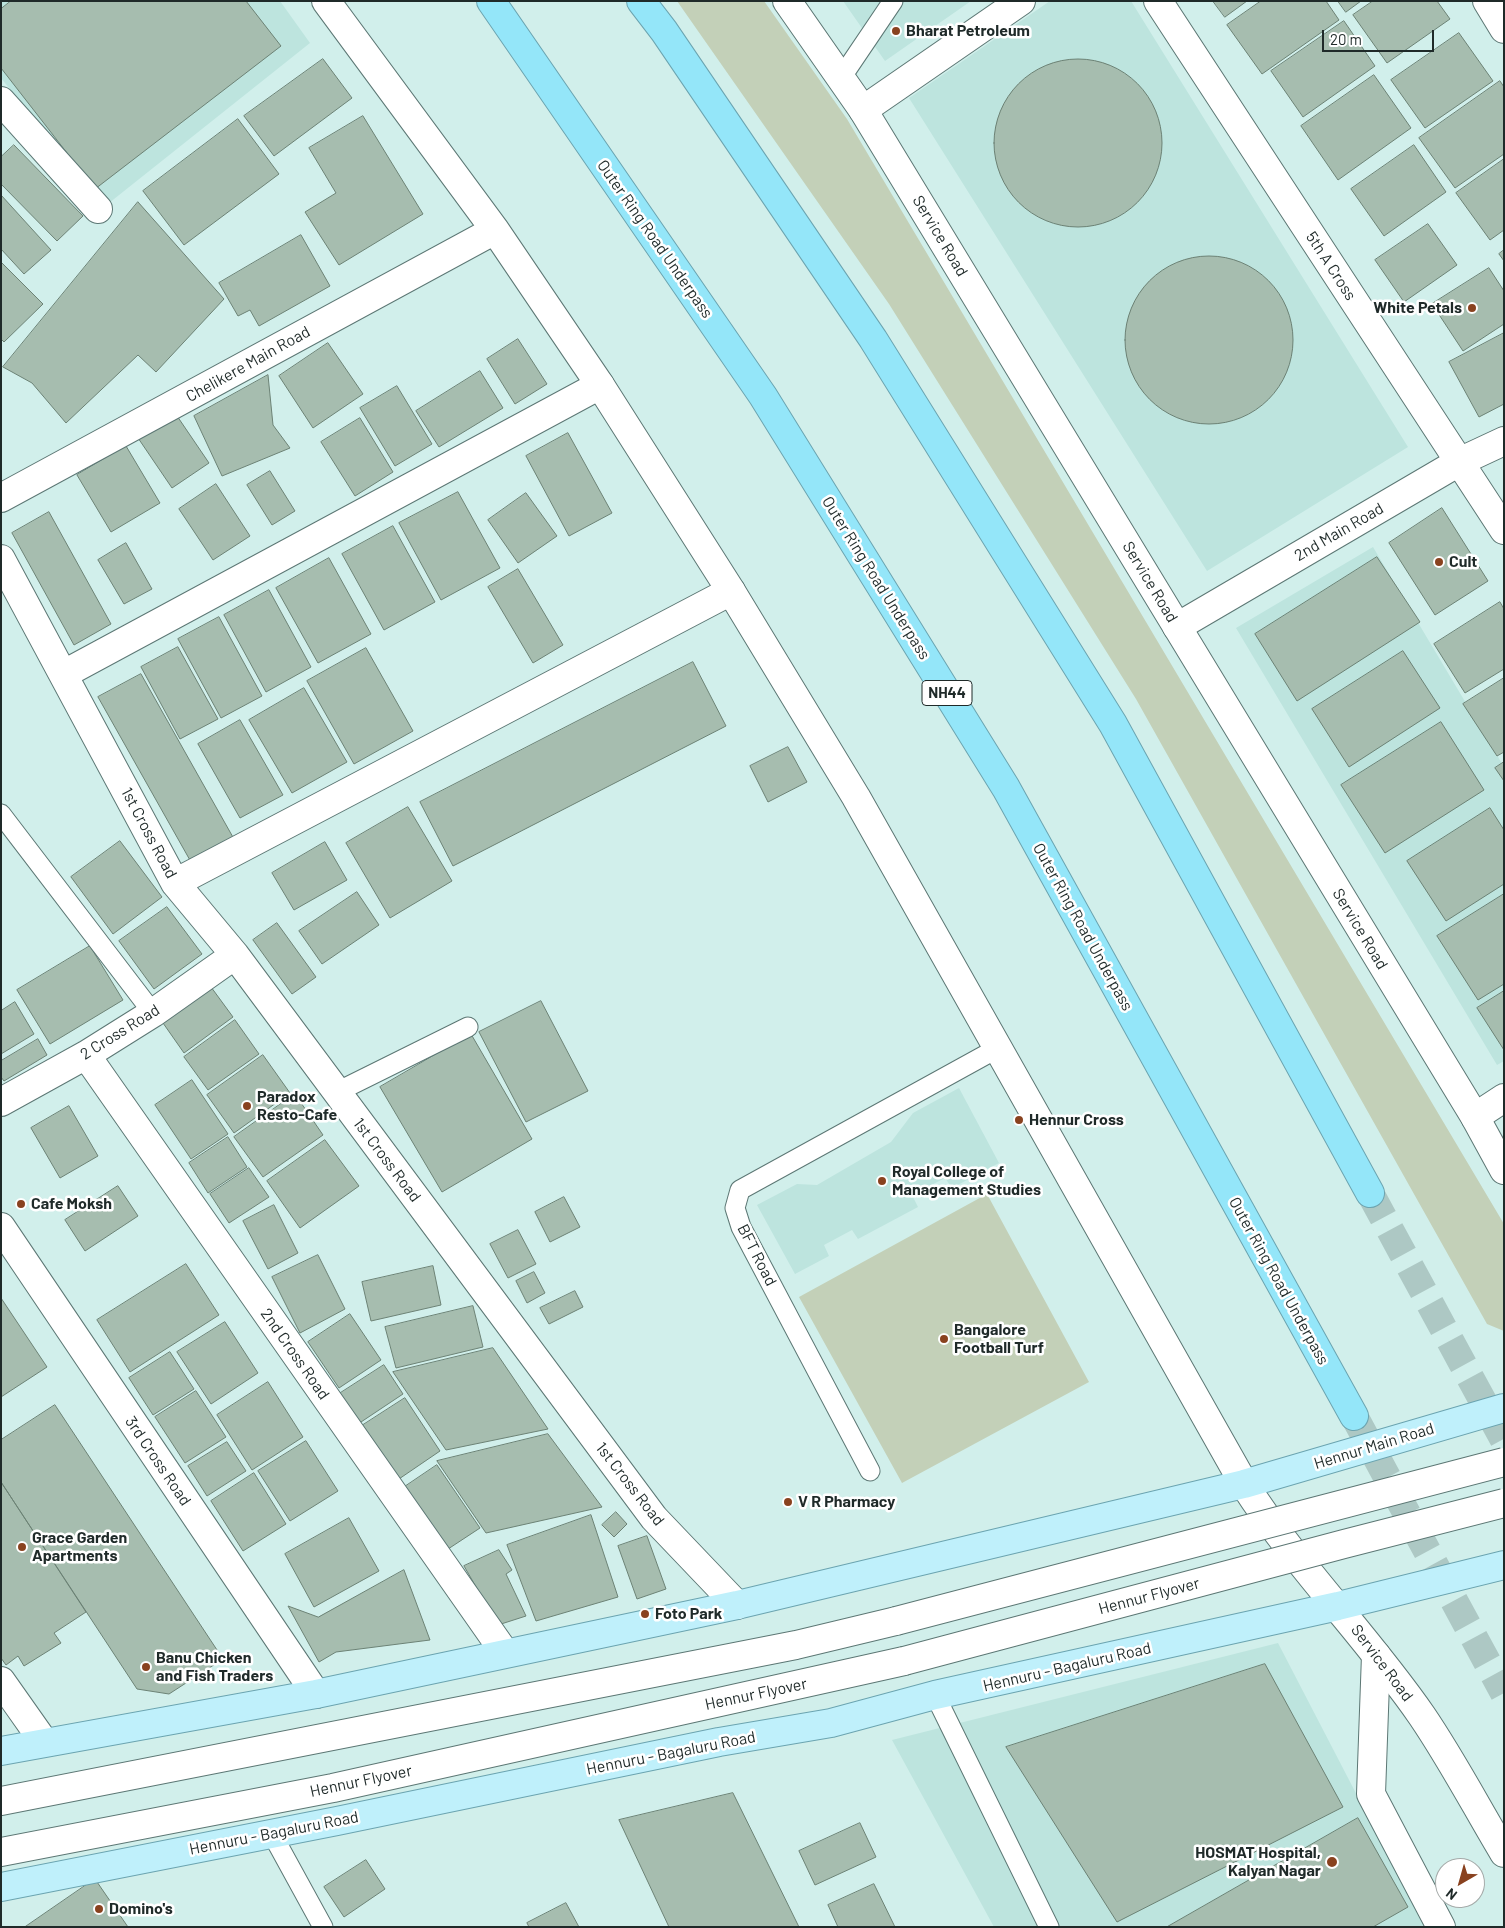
<!DOCTYPE html>
<html>
<head>
<meta charset="utf-8">
<style>
  body { margin:0 }
  #map { position:relative; width:1505px; height:1928px; overflow:hidden; background:#d1efeb; font-family:Barlow,sans-serif }
  canvas { display:block }
  .frame { position:absolute; inset:0; border:2px solid #1f2a29; pointer-events:none }
  .north { position:absolute; left:1435px; top:1858px; width:50px; height:50px; box-sizing:border-box; background:#fff; border:1px solid #a5aaa9; border-radius:50%; rotate:218deg; font-size:14px; font-weight:700; line-height:20px; text-align:center; color:#1f2a29 }
  .north::after { content:''; display:block; margin:auto; width:18px; height:22px; background:#89421f; clip-path:polygon(50% 0,100% 100%,50% 72%,0 100%) }
  .scale { position:absolute; left:1322px; top:30px; width:112px; height:22px; box-sizing:border-box; border:2px solid #1f2a29; border-top:0; padding-left:6px; font-size:15px; line-height:18px; white-space:nowrap; color:#1f2a29; -webkit-text-stroke:4px #fff; paint-order:stroke }
</style>
</head>
<body>
<div id="map">
<canvas width="1505" height="1928"></canvas>
<div class="frame"></div>
<div class="north">N</div>
<div class="scale">20 m</div>
</div>
<script>
const ctx = document.querySelector('canvas').getContext('2d');
ctx.lineJoin = 'round';
function paint(path, color) { ctx.fillStyle = color; ctx.fill(path, 'evenodd'); }
function stroke(path, color, width, dash) { ctx.strokeStyle = color; ctx.lineWidth = width; ctx.lineCap = dash ? 'butt' : 'round'; ctx.setLineDash(dash || []); ctx.stroke(path); }
function drawText(font, color, halo, rows, align = 'center') {
  ctx.font = font + ' Barlow,sans-serif'; ctx.lineWidth = 5; ctx.setLineDash([]); ctx.textBaseline = 'middle'; ctx.strokeStyle = halo; ctx.fillStyle = color; for (const [text, x, y, turn = 0] of rows) {
    ctx.save(); ctx.translate(x, y); ctx.rotate((+turn || 0) * Math.PI / 180); ctx.textAlign = isNaN(turn) ? turn : align; if (halo) ctx.strokeText(text, 0, 0); ctx.fillText(text, 0, 0); ctx.restore();
  }
}
const built = new Path2D(`
  M 1,1 L 280,1 L 310,43 L 104,207 L 1,78 Z
  M 843,1 L 971,1 L 885,61 Z
  M 1050,1 L 1131,1 L 1408,447 L 1207,571 L 909,98 Z
  M 1373,547 L 1504,767 L 1504,1061 L 1497,1065 L 1236,628 Z
  M 959,1088 L 999,1163 L 952,1188 L 945,1178 L 912,1195 L 918,1207 L 858,1239 L 852,1230 L 824,1245 L 829,1256 L 795,1274 L 757,1205 L 797,1184 L 817,1185 L 891,1142 L 913,1113 Z
  M 1278,1643 L 1361,1803 L 1430,1927 L 994,1927 L 892,1740 Z`);
const green = new Path2D(`
  M 677,1 L 764,1 L 847,119 L 1504,1224 L 1504,1331 L 1487,1324 L 1136,699 L 889,304 Z
  M 987,1194 L 1089,1382 L 902,1483 L 799,1297 Z`);
const building = new Path2D(`
  M 11,1 L 246,1 L 281,46 L 95,189 L 1,68 L 1,9 Z
  M 1213,1 L 1247,1 L 1225,17 Z
  M 1261,1 L 1326,1 L 1339,20 L 1262,74 L 1227,25 Z
  M 1338,1 L 1361,1 L 1346,12 Z
  M 1373,1 L 1437,1 L 1450,19 L 1387,63 L 1353,15 Z
  M 1344,21 L 1375,66 L 1303,117 L 1271,71 Z
  M 1459,33 L 1493,81 L 1425,128 L 1391,80 Z
  M 323,59 L 352,98 L 274,156 L 244,116 Z
  M994 143a84 84 0 1 1 168 0a84 84 0 1 1-168 0Z
  M 1374,75 L 1411,128 L 1338,180 L 1301,126 Z
  M 1500,81 L 1504,87 L 1504,154 L 1455,188 L 1419,138 Z
  M 363,116 L 423,214 L 339,265 L 305,212 L 336,193 L 309,148 Z
  M 238,119 L 279,174 L 184,245 L 143,191 Z
  M 14,145 L 83,216 L 57,241 L 1,184 L 1,157 Z
  M 1414,145 L 1446,192 L 1384,236 L 1351,189 Z
  M 1504,159 L 1504,230 L 1490,240 L 1456,193 Z
  M 1,195 L 51,250 L 24,274 L 1,249 Z
  M 138,202 L 224,299 L 156,372 L 138,355 L 66,423 L 32,383 L 3,367 Z
  M 1428,224 L 1457,265 L 1404,302 L 1375,260 Z
  M 301,235 L 330,286 L 259,326 L 250,310 L 238,316 L 219,283 Z
  M 1504,250 L 1504,261 L 1499,254 Z
  M1125 340a84 84 0 1 1 168 0a84 84 0 1 1-168 0Z
  M 1,262 L 43,304 L 4,342 L 1,339 Z
  M 1489,268 L 1504,291 L 1504,324 L 1463,351 L 1432,304 Z
  M 1504,333 L 1504,404 L 1479,417 L 1449,362 Z
  M 518,339 L 547,384 L 515,404 L 487,359 Z
  M 328,343 L 363,394 L 313,428 L 279,376 Z
  M 480,371 L 503,408 L 439,447 L 416,411 Z
  M 268,375 L 273,425 L 290,448 L 222,476 L 194,416 Z
  M 397,386 L 432,444 L 395,466 L 360,408 Z
  M 173,410 L 209,463 L 172,488 L 136,435 Z
  M 360,418 L 393,472 L 355,496 L 321,442 Z
  M 568,433 L 612,513 L 569,536 L 526,456 Z
  M 126,446 L 160,503 L 111,532 L 77,475 Z
  M 270,471 L 295,511 L 272,525 L 247,485 Z
  M 216,484 L 250,536 L 213,560 L 179,509 Z
  M 458,492 L 500,568 L 441,600 L 399,523 Z
  M 526,493 L 557,536 L 518,563 L 488,520 Z
  M 1442,508 L 1488,581 L 1435,615 L 1389,543 Z
  M 49,512 L 111,624 L 74,645 L 12,533 Z
  M 393,526 L 435,602 L 384,630 L 342,554 Z
  M 126,543 L 152,589 L 124,604 L 98,560 Z
  M 1377,557 L 1420,622 L 1297,701 L 1255,634 Z
  M 329,558 L 371,634 L 318,663 L 276,588 Z
  M 518,569 L 563,645 L 533,663 L 488,587 Z
  M 269,590 L 311,667 L 266,692 L 224,615 Z
  M 1500,602 L 1504,609 L 1504,669 L 1465,693 L 1434,644 Z
  M 219,617 L 262,696 L 221,718 L 178,639 Z
  M 178,647 L 218,719 L 180,739 L 141,667 Z
  M 366,648 L 413,731 L 354,764 L 307,681 Z
  M 1403,651 L 1440,708 L 1349,767 L 1312,709 Z
  M 693,662 L 726,726 L 453,866 L 420,802 Z
  M 141,674 L 234,839 L 191,862 L 98,697 Z
  M 1504,678 L 1504,752 L 1497,756 L 1463,704 Z
  M 304,688 L 347,762 L 292,793 L 249,720 Z
  M 240,720 L 283,795 L 240,818 L 198,744 Z
  M 1441,722 L 1484,790 L 1385,853 L 1341,785 Z
  M 788,747 L 807,782 L 768,802 L 750,766 Z
  M 1504,762 L 1504,781 L 1495,768 Z
  M 408,807 L 452,881 L 390,918 L 346,843 Z
  M 1490,808 L 1504,830 L 1504,884 L 1446,921 L 1407,861 Z
  M 120,841 L 162,897 L 113,934 L 71,877 Z
  M 325,842 L 347,880 L 294,910 L 272,873 Z
  M 357,892 L 379,925 L 322,964 L 299,931 Z
  M 1504,894 L 1504,984 L 1478,1000 L 1437,936 Z
  M 167,907 L 202,954 L 154,989 L 119,941 Z
  M 277,923 L 316,977 L 292,994 L 253,940 Z
  M 90,946 L 123,1000 L 50,1044 L 17,990 Z
  M 211,987 L 233,1017 L 184,1053 L 163,1023 Z
  M 1504,991 L 1504,1050 L 1477,1008 Z
  M 541,1001 L 588,1091 L 526,1122 L 479,1032 Z
  M 15,1002 L 34,1034 L 1,1054 L 1,1011 Z
  M 235,1020 L 259,1054 L 208,1090 L 184,1057 Z
  M 471,1034 L 532,1139 L 442,1192 L 380,1087 Z
  M 38,1039 L 47,1055 L 4,1081 L 1,1077 L 1,1061 Z
  M 263,1055 L 290,1093 L 234,1133 L 207,1095 Z
  M 192,1080 L 228,1134 L 191,1159 L 155,1105 Z
  M 295,1094 L 323,1135 L 263,1177 L 234,1137 Z
  M 69,1106 L 98,1156 L 60,1178 L 31,1128 Z
  M 228,1137 L 247,1167 L 208,1193 L 189,1163 Z
  M 325,1140 L 359,1186 L 300,1228 L 267,1181 Z
  M 249,1168 L 269,1197 L 229,1223 L 210,1194 Z
  M 118,1186 L 138,1216 L 85,1251 L 65,1220 Z
  M 564,1197 L 580,1227 L 550,1242 L 535,1212 Z
  M 274,1205 L 298,1253 L 268,1269 L 243,1221 Z
  M 518,1230 L 536,1264 L 508,1278 L 490,1244 Z
  M 318,1255 L 345,1309 L 300,1333 L 272,1277 Z
  M 186,1264 L 219,1315 L 130,1372 L 97,1320 Z
  M 433,1266 L 441,1305 L 371,1321 L 362,1282 Z
  M 534,1272 L 545,1293 L 527,1303 L 516,1281 Z
  M 575,1291 L 583,1307 L 549,1324 L 540,1308 Z
  M 1,1298 L 47,1367 L 1,1397 Z
  M 473,1306 L 483,1347 L 396,1368 L 385,1327 Z
  M 350,1314 L 381,1360 L 339,1388 L 308,1342 Z
  M 225,1322 L 258,1373 L 211,1404 L 177,1352 Z
  M 493,1348 L 548,1429 L 446,1450 L 393,1372 Z
  M 170,1352 L 194,1389 L 153,1415 L 129,1378 Z
  M 384,1365 L 403,1394 L 358,1424 L 339,1394 Z
  M 268,1382 L 303,1437 L 252,1470 L 217,1415 Z
  M 196,1391 L 226,1437 L 185,1463 L 155,1417 Z
  M 405,1398 L 440,1451 L 396,1481 L 360,1427 Z
  M 55,1405 L 223,1659 L 169,1694 L 137,1689 L 1,1482 L 1,1440 Z
  M 548,1434 L 602,1507 L 486,1533 L 437,1461 Z
  M 306,1441 L 338,1491 L 290,1521 L 258,1471 Z
  M 227,1442 L 246,1471 L 207,1496 L 188,1466 Z
  M 437,1465 L 480,1528 L 442,1553 L 400,1490 Z
  M 254,1473 L 286,1524 L 243,1551 L 211,1501 Z
  M 1,1482 L 86,1612 L 54,1633 L 61,1643 L 24,1666 L 18,1656 L 6,1665 L 1,1658 Z
  M 616,1512 L 627,1524 L 614,1537 L 602,1525 Z
  M 591,1515 L 618,1597 L 536,1621 L 507,1545 Z
  M 349,1518 L 379,1571 L 314,1607 L 285,1554 Z
  M 647,1536 L 666,1589 L 637,1599 L 618,1546 Z
  M 499,1550 L 512,1570 L 506,1574 L 526,1616 L 498,1625 L 464,1566 Z
  M 404,1570 L 430,1640 L 336,1652 L 319,1662 L 288,1606 L 318,1617 Z
  M 1265,1664 L 1343,1807 L 1117,1922 L 1006,1747 Z
  M 733,1793 L 799,1927 L 669,1927 L 619,1820 Z
  M 1358,1818 L 1408,1907 L 1373,1927 L 1167,1927 Z
  M 860,1823 L 876,1857 L 815,1885 L 799,1851 Z
  M 366,1860 L 385,1889 L 344,1917 L 324,1887 Z
  M 95,1879 L 128,1927 L 25,1927 Z
  M 874,1884 L 895,1927 L 838,1927 L 828,1905 Z
  M 566,1903 L 579,1927 L 529,1927 L 527,1923 Z`);
const highwayTunnel = new Path2D(`
  M 1370,1193 L 1504,1440
  M 1354,1416 L 1504,1693`);
const lane = new Path2D(`
  M 841,78 L 893,1
  M 1,814 L 153,1013
  M 337,1092 L 468,1027
  M 870,1471 L 741,1227 L 735,1208 L 740,1190 L 998,1048
  M 935,1695 L 1049,1927
  M 272,1834 L 323,1927`);
const street = new Path2D(`
  M 1158,1 L 1504,530
  M 1487,1 L 1504,29
  M 1,101 L 98,209
  M 863,110 L 1021,1
  M 1,559 L 175,883 L 235,955 L 654,1518 L 737,1605
  M 1177,627 L 1459,462 L 1504,441
  M 64,674 L 600,385
  M 175,883 L 731,591
  M 86,1055 L 505,1653
  M 1,1102 L 86,1055 L 153,1013 L 235,955
  M 1475,1117 L 1504,1098
  M 1,1227 L 316,1694
  M 1376,1655 L 1371,1794 L 1441,1927
  M 1,1681 L 44,1742`);
const secondary = new Path2D(`
  M 326,1 L 495,230 L 600,385 L 731,591 L 856,797 L 1244,1484 C 1296,1566 1367,1636 1422,1716 C 1452,1760 1477,1808 1504,1853
  M 787,1 L 863,110 L 1475,1117 L 1504,1170
  M 1,498 L 495,230
  M 1,1801 L 796,1645 L 896,1621
  M 1,1852 L 333,1788 L 904,1661`);
const primary = new Path2D(`
  M 1,1751 L 316,1694 L 737,1605 L 1244,1484 L 1504,1408
  M 1,1887 L 337,1821 L 719,1742 L 831,1723 L 935,1695 L 1338,1606 L 1504,1565`);
const highway = new Path2D(`
  M 491,1 L 763,396 L 1006,788 L 1354,1416
  M 641,1 L 664,31 L 873,339 L 1113,724 L 1370,1193`);
const secondaryBridge = new Path2D(`
  M 896,1621 L 1504,1462
  M 904,1661 L 1344,1544 L 1504,1503`);
const markers = [
  [896,31,5,"#89421f"],
  [1472,308,5,"#89421f"],
  [1439,562,5,"#89421f"],
  [247,1106,5,"#89421f"],
  [1019,1120,5,"#89421f"],
  [882,1181,5,"#89421f"],
  [21,1204,5,"#89421f"],
  [944,1339,5,"#89421f"],
  [788,1502,5,"#89421f"],
  [22,1547,5,"#89421f"],
  [645,1614,5,"#89421f"],
  [146,1667,5,"#89421f"],
  [1332,1862,6,"#89421f"],
  [99,1909,5,"#89421f"]
];
const shields = [
  [947,693,50]
];
const shieldNames = [
  ["NH44",947,693]
];
const poiNames = [
  ["Bharat Petroleum",906,31],
  ["White Petals",1462,308,"right"],
  ["Cult",1449,562],
  ["Paradox",257,1097],
  ["Resto-Cafe",257,1115],
  ["Hennur Cross",1029,1120],
  ["Royal College of",892,1172],
  ["Management Studies",892,1190],
  ["Cafe Moksh",31,1204],
  ["Bangalore",954,1330],
  ["Football Turf",954,1348],
  ["V R Pharmacy",798,1502],
  ["Grace Garden",32,1538],
  ["Apartments",32,1556],
  ["Foto Park",655,1614],
  ["Banu Chicken",156,1658],
  ["and Fish Traders",156,1676],
  ["HOSMAT Hospital,",1321,1853,"right"],
  ["Kalyan Nagar",1321,1871,"right"],
  ["Domino's",109,1909]
];
const streetNames = [
  ["Service Road",940,236,59],
  ["Outer Ring Road Underpass",655,239,55],
  ["5th A Cross",1331,266,57],
  ["Chelikere Main Road",248,364,-29],
  ["2nd Main Road",1339,532,-30],
  ["Outer Ring Road Underpass",876,578,58],
  ["Service Road",1150,582,59],
  ["1st Cross Road",149,833,62],
  ["Outer Ring Road Underpass",1083,927,61],
  ["Service Road",1360,929,59],
  ["2 Cross Road",120,1032,-32],
  ["1st Cross Road",387,1160,53],
  ["BFT Road",757,1255,63],
  ["Outer Ring Road Underpass",1279,1281,61],
  ["2nd Cross Road",295,1354,55],
  ["Hennur Main Road",1374,1446,-17],
  ["3rd Cross Road",158,1461,56],
  ["1st Cross Road",630,1484,52],
  ["Hennur Flyover",1149,1596,-15],
  ["Service Road",1382,1663,53],
  ["Hennuru - Bagaluru Road",1067,1667,-13],
  ["Hennur Flyover",756,1694,-12],
  ["Hennuru - Bagaluru Road",671,1753,-11],
  ["Hennur Flyover",361,1781,-12],
  ["Hennuru - Bagaluru Road",274,1833,-11]
];
paint(built, '#bde4de');
paint(green, '#c3d0b8');
paint(building, '#a6bdaf');
stroke(building, '#6c8275', 1);
stroke(highwayTunnel, '#adc8c4', 28, [28, 14]);
stroke(lane, '#5c7774', 21);
stroke(street, '#5c7774', 30);
stroke(secondary, '#5c7774', 30);
stroke(primary, '#6ba4b0', 30);
stroke(highway, '#6ba4b0', 30);
stroke(lane, '#fff', 19);
stroke(street, '#fff', 28);
stroke(secondary, '#fff', 28);
stroke(primary, '#bff0fb', 28);
stroke(highway, '#94e6f9', 28);
stroke(secondaryBridge, '#5c7774', 30, []);
stroke(secondaryBridge, '#fff', 28);
for (const [x, y, r, color] of markers) { const dot = new Path2D(); dot.arc(x, y, r, 0, 2 * Math.PI); ctx.fillStyle = color; ctx.fill(dot); stroke(dot, '#fff', 2); }
for (const [x, y, w] of shields) { const box = new Path2D(); box.roundRect(x - w / 2, y - 12.5, w, 25, 4); ctx.fillStyle = '#fff'; ctx.fill(box); stroke(box, '#1f2a29', 1); }
drawText('bold 15px', '#1f2a29', null, shieldNames);
drawText('bold 16px', '#1f2a29', '#fff', poiNames, 'left');
drawText('16px', '#1f2a29', '#fff', streetNames);
</script>
</body>
</html>
